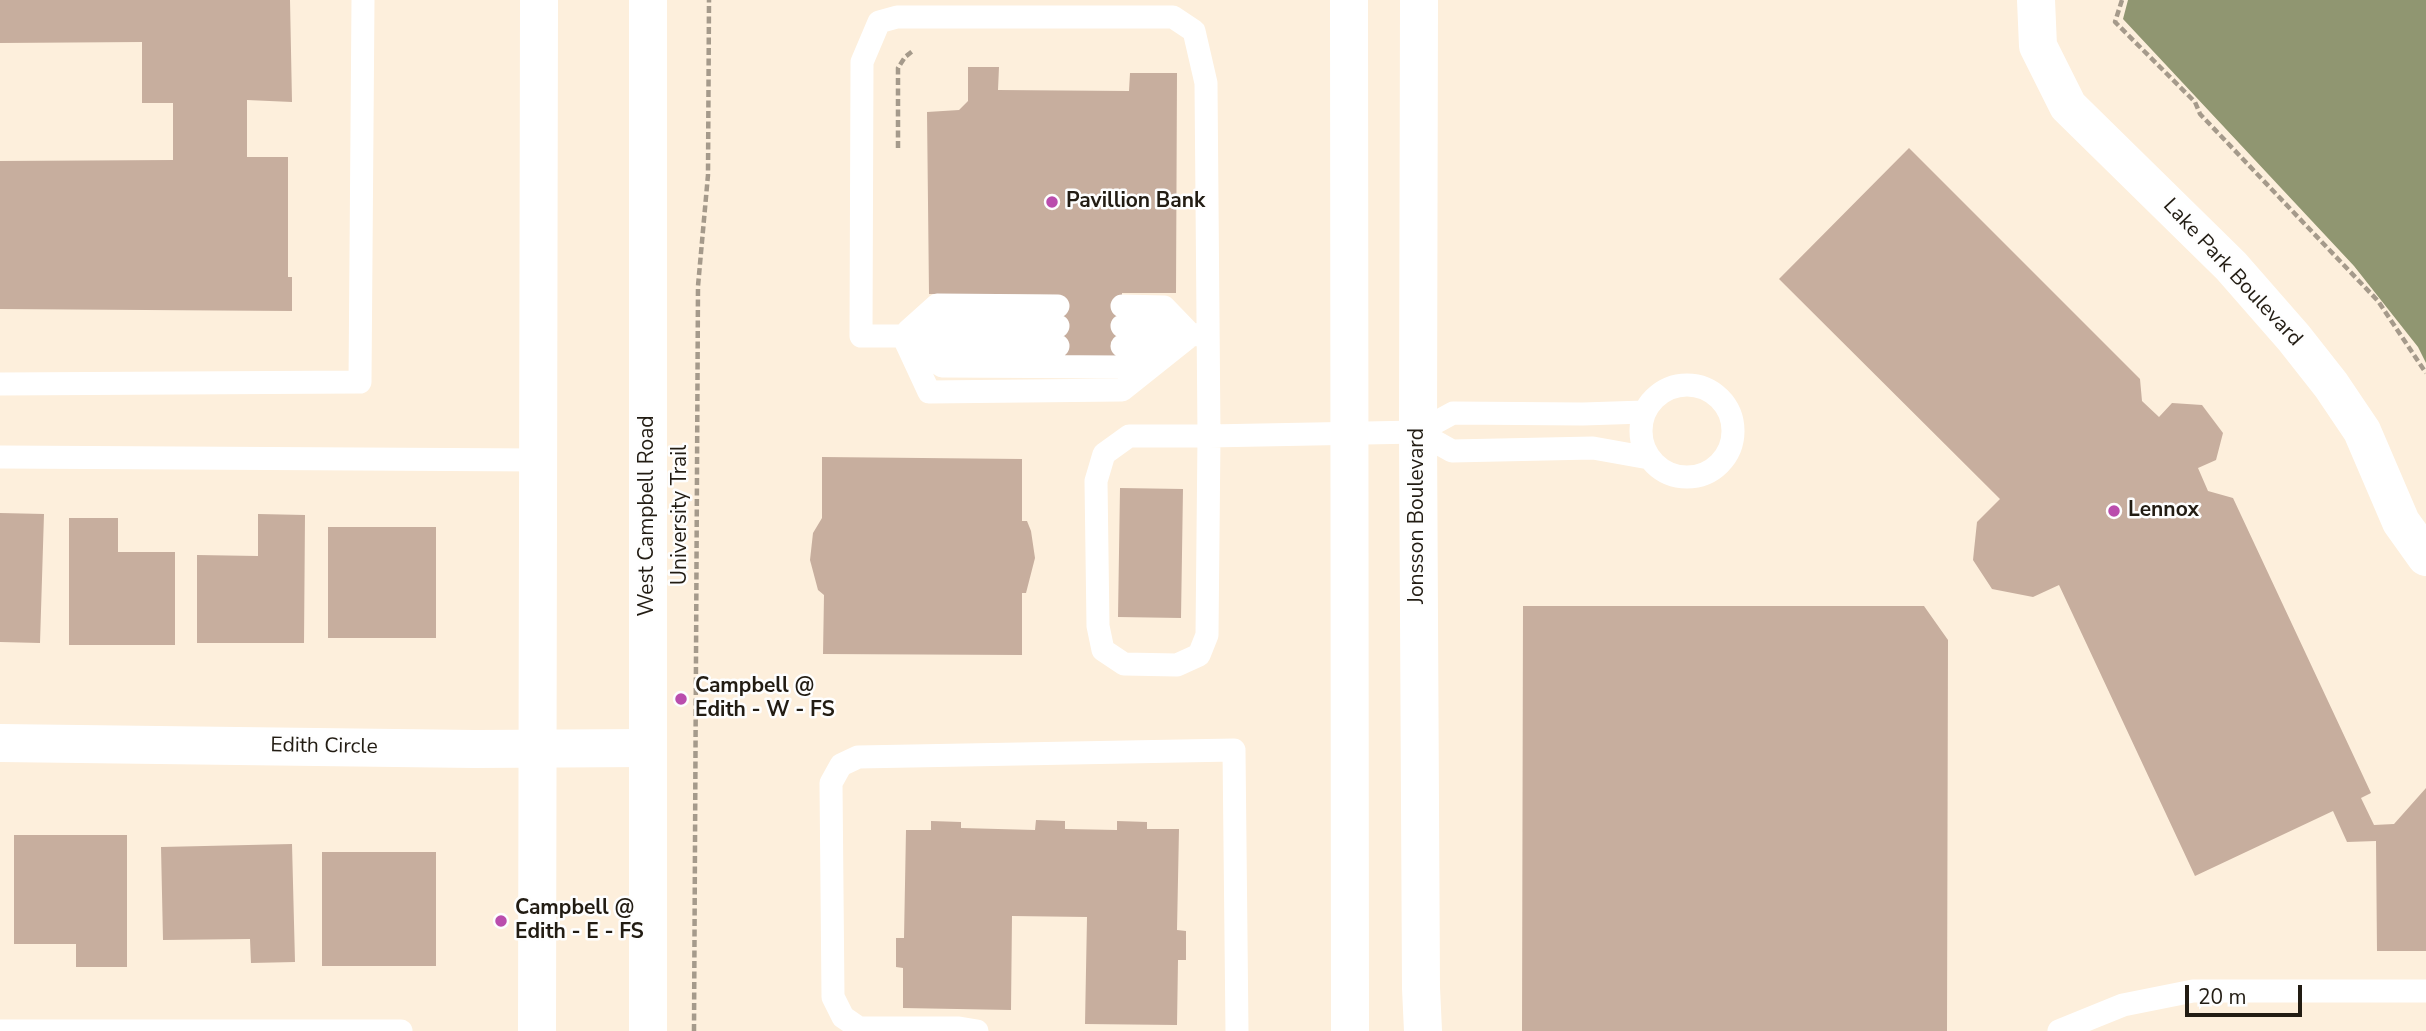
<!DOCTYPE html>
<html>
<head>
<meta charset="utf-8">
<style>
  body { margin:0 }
  #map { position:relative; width:2426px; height:1031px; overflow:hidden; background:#fdefdc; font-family:"Nunito Sans",sans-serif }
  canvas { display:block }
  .scale { position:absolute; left:2185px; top:985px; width:117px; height:32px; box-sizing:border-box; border:4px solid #221c13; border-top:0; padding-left:9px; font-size:21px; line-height:24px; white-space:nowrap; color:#221c13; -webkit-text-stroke:5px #fefefe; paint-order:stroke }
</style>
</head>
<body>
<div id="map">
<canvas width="2426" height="1031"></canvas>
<div class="scale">20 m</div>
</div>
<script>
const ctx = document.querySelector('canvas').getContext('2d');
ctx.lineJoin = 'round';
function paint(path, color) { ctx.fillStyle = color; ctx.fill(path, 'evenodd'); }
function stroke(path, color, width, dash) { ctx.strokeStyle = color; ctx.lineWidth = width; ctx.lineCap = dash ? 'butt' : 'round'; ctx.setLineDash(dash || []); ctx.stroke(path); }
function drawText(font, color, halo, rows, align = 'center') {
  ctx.font = font + ' "Nunito Sans",sans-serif'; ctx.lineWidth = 5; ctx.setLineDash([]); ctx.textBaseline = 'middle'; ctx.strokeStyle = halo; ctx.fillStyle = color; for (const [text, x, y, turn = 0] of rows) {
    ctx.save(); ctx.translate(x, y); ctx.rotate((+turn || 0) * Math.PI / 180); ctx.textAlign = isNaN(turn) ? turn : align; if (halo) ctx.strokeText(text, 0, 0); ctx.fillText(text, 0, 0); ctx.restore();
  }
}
const water = new Path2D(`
  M 2128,0 L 2426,0 L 2426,363 L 2418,347 L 2354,266 L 2123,19 Z`);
const building = new Path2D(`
  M 0,0 L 290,0 L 292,102 L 247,100 L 247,157 L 288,157 L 288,277 L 292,277 L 292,311 L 0,309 L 0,161 L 173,160 L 173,103 L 142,103 L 142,42 L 0,43 Z
  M 968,67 L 999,67 L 998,90 L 1129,91 L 1130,73 L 1177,73 L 1176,293 L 1122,293 L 1122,365 L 1058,365 L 1059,295 L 929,294 L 927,112 L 959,110 L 968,101 Z
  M 1909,148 L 2140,379 L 2142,401 L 2159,417 L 2172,403 L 2202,405 L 2223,433 L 2216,460 L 2198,468 L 2208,491 L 2233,498 L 2371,793 L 2361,798 L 2374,825 L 2394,824 L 2426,788 L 2426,951 L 2377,951 L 2376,841 L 2347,842 L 2333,811 L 2195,876 L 2059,585 L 2033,597 L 1992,589 L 1973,560 L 1977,522 L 2000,499 L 1779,279 Z
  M 822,457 L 1022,459 L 1022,521 L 1027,521 L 1031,531 L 1035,558 L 1026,593 L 1022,593 L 1022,655 L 823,654 L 824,595 L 818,590 L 810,560 L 813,533 L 822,518 Z
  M 1120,488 L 1183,489 L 1181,618 L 1118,617 Z
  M 0,513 L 44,514 L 40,643 L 0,642 Z
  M 258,514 L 305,515 L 304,643 L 197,643 L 197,555 L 258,556 Z
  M 69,518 L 118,518 L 118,552 L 175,552 L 175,645 L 69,645 Z
  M 328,527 L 436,527 L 436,638 L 328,638 Z
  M 1523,606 L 1924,606 L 1948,640 L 1947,1031 L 1522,1031 Z
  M 1036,820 L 1065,821 L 1065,829 L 1117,830 L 1117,821 L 1147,822 L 1147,829 L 1179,829 L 1177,930 L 1186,931 L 1186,960 L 1178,960 L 1177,1025 L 1085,1024 L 1087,917 L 1012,916 L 1011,1010 L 903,1008 L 903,968 L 896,967 L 896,938 L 904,938 L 906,830 L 931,830 L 931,821 L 961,822 L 961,828 L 1035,830 Z
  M 14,835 L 127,835 L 127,967 L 76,967 L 76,944 L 14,944 Z
  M 292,844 L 295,962 L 251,963 L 250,939 L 163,940 L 161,847 Z
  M 322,852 L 436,852 L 436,966 L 322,966 Z`);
const path = new Path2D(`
  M 2122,0 L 2115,22 L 2195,102 L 2200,114 L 2378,301 L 2426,373
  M 898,148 L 898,68 L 905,57 L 914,50
  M 694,1031 L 698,286 L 708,175 L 709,0`);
const service = new Path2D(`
  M 1122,306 L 1164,307 L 1191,335
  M 1058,326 L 937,326 L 903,336 L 861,336 L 862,62 L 879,22 L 897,17 L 1173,17 L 1194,31 L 1206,83 L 1209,436 L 1418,432 L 1453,413 L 1583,414 L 1644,412
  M 1122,326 L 1175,326 L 1188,334
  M 908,331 L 937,305 L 1058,306
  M 903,336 L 929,392 L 1122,390 L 1191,335 L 1207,334
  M 906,338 L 942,366 L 1124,367 L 1155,352
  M 916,340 L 939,347 L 1058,346
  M 1122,346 L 1161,344
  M 0,384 L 360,382 L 363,0
  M1641 431a46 46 0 1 1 92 0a46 46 0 1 1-92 0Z
  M 1418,432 L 1452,451 L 1593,448 L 1649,458
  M 1129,436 L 1209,436 L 1207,635 L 1199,655 L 1177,665 L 1124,664 L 1103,650 L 1098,626 L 1096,481 L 1104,454 Z
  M 0,457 L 538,460
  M 0,1031 L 401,1031
  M 977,1031 L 959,1028 L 859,1028 L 843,1017 L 833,997 L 831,783 L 841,765 L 858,757 L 1234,750 L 1237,1031
  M 2059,1031 L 2123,1005 L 2193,991 L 2426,991`);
const minor = new Path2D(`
  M 2036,0 L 2038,46 L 2068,106 L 2231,266 L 2294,338 L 2331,385 L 2362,431 L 2401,522 L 2426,557
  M 0,743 L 475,749 L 647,748`);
const tertiary = new Path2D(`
  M 1349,0 L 1350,1031
  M 1419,0 L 1418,432 L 1421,988 L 1423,1031`);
const secondary = new Path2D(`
  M 648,0 L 648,1031
  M 537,1031 L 539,0`);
const markers = [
  [1052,202,7,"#ba4dad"],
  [2114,511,7,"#ba4dad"],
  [681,699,7,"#ba4dad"],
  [501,921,7,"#ba4dad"]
];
const poiNames = [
  ["Pavillion Bank",1066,202],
  ["Lennox",2128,511],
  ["Campbell @",695,687],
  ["Edith - W - FS",695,711],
  ["Campbell @",515,909],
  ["Edith - E - FS",515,933]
];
const streetNames = [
  ["Lake Park Boulevard",2232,273,47],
  ["University Trail",681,515,-90],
  ["West Campbell Road",648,516,-90],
  ["Jonsson Boulevard",1418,516,-90],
  ["Edith Circle",324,747,1]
];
paint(water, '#909671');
paint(building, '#c7ae9e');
stroke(path, '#a59a8b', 4.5, [7, 3.5]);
stroke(service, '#fff', 23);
stroke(minor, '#fff', 38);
stroke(tertiary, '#fff', 38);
stroke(secondary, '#fff', 38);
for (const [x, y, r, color] of markers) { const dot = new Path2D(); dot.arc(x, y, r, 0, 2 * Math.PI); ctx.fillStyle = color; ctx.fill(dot); stroke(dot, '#fefefe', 2.5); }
drawText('bold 21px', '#221c13', '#fefefe', poiNames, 'left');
drawText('21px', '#221c13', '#fefefe', streetNames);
</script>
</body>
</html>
